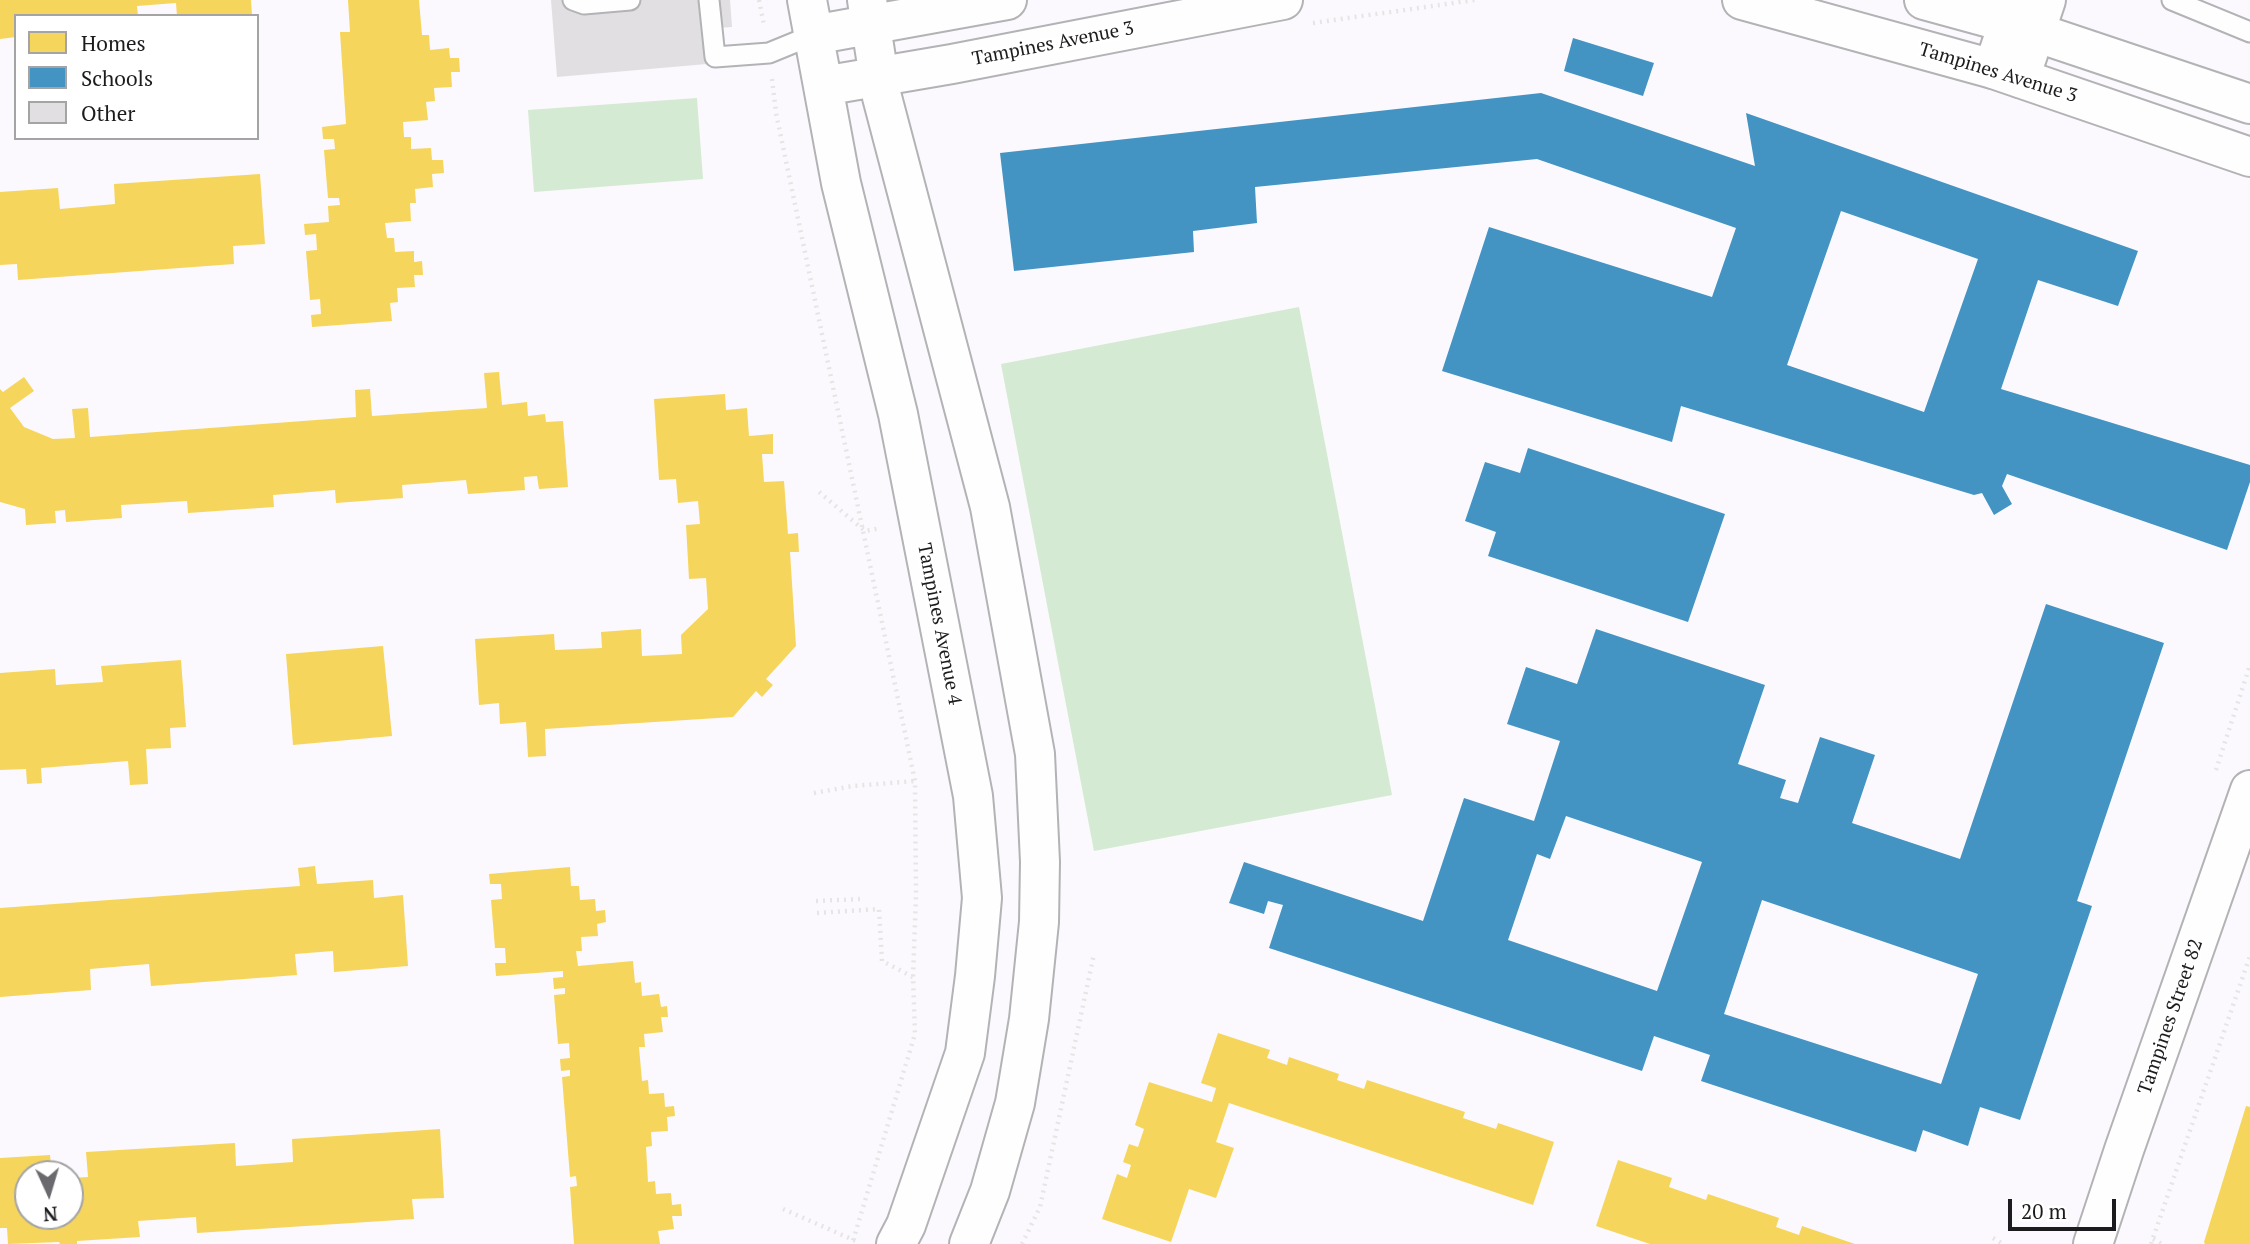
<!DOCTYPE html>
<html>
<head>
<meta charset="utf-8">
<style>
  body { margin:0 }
  #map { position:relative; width:2250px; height:1244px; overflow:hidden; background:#fbf9fd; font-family:"PT Serif",serif }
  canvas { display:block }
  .legend { position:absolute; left:14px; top:14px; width:245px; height:126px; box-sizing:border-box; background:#fff; border:2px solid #a4a4a5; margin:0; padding:9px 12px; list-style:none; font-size:21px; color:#1c1c1f }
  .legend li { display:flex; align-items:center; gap:14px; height:35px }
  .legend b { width:35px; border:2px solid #a4a4a5 }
  .north { position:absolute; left:14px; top:1160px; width:70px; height:70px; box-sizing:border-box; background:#fff; border:2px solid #a4a4a5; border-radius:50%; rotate:176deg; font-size:19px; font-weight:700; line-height:28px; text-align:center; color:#1c1c1f }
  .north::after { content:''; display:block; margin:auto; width:24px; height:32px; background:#6a696d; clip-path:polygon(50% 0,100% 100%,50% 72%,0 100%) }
  .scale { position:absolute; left:2008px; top:1199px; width:108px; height:32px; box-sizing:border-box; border:4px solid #1c1c1f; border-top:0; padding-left:9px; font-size:21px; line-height:24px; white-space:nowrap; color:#1c1c1f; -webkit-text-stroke:5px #fff; paint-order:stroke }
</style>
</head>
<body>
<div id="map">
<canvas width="2250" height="1244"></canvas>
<ul class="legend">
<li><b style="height:19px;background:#f6d55c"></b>Homes</li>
<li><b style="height:19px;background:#4393c3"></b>Schools</li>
<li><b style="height:19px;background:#e2dfe2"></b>Other</li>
</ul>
<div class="north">N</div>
<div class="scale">20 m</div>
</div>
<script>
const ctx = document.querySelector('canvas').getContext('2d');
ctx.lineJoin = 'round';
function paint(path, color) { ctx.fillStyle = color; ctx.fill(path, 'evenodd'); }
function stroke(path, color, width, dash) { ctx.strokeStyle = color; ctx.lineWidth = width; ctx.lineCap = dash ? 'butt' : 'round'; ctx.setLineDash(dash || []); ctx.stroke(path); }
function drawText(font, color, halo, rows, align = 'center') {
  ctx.font = font + ' "PT Serif",serif'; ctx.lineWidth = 7; ctx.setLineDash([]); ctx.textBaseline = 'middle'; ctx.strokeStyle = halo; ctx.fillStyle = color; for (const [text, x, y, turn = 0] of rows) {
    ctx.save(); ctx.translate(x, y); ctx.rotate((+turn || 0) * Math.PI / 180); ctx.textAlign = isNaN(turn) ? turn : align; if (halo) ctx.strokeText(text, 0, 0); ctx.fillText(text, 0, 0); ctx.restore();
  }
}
const green = new Path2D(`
  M 697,98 L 703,179 L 534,192 L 528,110 Z
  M 1299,307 L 1392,795 L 1094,851 L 1001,364 Z`);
const homes = new Path2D(`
  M 0,0 L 251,0 L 252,16 L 177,16 L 176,3 L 137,6 L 138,16 L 16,16 L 16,37 L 0,39 Z
  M 348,0 L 419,0 L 422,35 L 429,35 L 430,50 L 449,48 L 450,58 L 459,58 L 460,72 L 451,72 L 452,87 L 434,88 L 435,101 L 426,102 L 428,120 L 403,122 L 404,137 L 411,137 L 411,149 L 431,148 L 432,160 L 443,160 L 444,173 L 432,174 L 433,187 L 415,189 L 416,203 L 410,203 L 411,221 L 385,223 L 387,238 L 394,238 L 395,252 L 414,251 L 414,262 L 422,261 L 423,275 L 414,275 L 415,287 L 397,288 L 398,302 L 390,303 L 392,321 L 312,327 L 311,315 L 321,314 L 320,299 L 310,300 L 306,251 L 317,250 L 316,234 L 305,235 L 304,224 L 329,222 L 328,206 L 340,205 L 339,198 L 328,198 L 324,150 L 335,149 L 334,139 L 323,139 L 322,127 L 346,124 L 340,32 L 350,32 Z
  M 260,174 L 265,244 L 233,246 L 234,264 L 18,280 L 17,264 L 0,265 L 0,192 L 58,188 L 60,209 L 115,204 L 114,184 Z
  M 499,372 L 502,405 L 527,402 L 528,416 L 545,414 L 546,422 L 563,421 L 568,487 L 539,489 L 537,476 L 524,477 L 525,490 L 468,494 L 466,480 L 402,485 L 403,498 L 336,503 L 335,490 L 273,495 L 274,507 L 188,513 L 187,501 L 121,505 L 122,518 L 66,522 L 65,510 L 55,511 L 56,523 L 26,525 L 25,509 L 0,502 L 0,389 L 3,392 L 24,377 L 34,391 L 10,408 L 24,427 L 53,439 L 75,438 L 72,409 L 88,408 L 90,437 L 356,417 L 355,390 L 370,389 L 372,416 L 487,408 L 484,373 Z
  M 725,394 L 726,410 L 747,408 L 749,436 L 773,434 L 773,454 L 762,454 L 764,482 L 784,481 L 788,534 L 798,533 L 799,552 L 790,552 L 796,646 L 766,679 L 773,685 L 762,697 L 756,691 L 733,717 L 545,729 L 546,756 L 528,757 L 526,722 L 500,724 L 499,703 L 479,705 L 475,639 L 554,634 L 555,650 L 602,648 L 601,632 L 641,629 L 642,656 L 682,654 L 681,635 L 708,609 L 706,578 L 689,579 L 686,525 L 700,524 L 698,501 L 678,503 L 676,479 L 659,480 L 654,399 Z
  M 383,646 L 392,736 L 293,745 L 286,654 Z
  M 181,660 L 186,727 L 170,728 L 171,748 L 146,749 L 148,784 L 130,785 L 128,761 L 41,768 L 42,783 L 27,784 L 26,769 L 0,770 L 0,673 L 55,669 L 56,685 L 103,682 L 101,666 Z
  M 315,866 L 317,884 L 373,880 L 374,898 L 403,895 L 408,966 L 334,972 L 333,951 L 295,954 L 297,975 L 151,986 L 149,964 L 90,969 L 91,990 L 0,997 L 0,908 L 300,886 L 298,868 Z
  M 570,867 L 571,886 L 579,886 L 580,900 L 595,899 L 596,911 L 605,910 L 606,922 L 597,924 L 598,936 L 581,937 L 582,951 L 576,951 L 578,966 L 633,961 L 635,983 L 641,982 L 642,996 L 659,994 L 661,1007 L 667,1006 L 668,1017 L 661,1017 L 663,1032 L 644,1034 L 645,1047 L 639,1047 L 642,1081 L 648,1080 L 649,1094 L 664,1093 L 665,1107 L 674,1106 L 675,1116 L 667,1117 L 668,1131 L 651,1132 L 652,1146 L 646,1147 L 648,1182 L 655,1181 L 656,1194 L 671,1193 L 672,1205 L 681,1204 L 682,1216 L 672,1216 L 674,1229 L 658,1231 L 660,1244 L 574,1244 L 570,1187 L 577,1186 L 576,1176 L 570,1177 L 562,1077 L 570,1076 L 570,1070 L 561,1071 L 560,1059 L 570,1058 L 569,1043 L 558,1044 L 554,995 L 565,994 L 565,988 L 554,989 L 553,978 L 563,977 L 563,971 L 496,976 L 495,963 L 506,963 L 505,948 L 495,948 L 491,900 L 502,899 L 501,884 L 490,884 L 489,874 Z
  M 1218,1033 L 1270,1050 L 1267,1058 L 1287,1065 L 1289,1057 L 1339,1074 L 1337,1080 L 1364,1089 L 1367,1080 L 1465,1112 L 1463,1118 L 1496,1129 L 1498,1123 L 1554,1142 L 1533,1205 L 1229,1103 L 1216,1142 L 1234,1148 L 1216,1198 L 1189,1189 L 1171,1242 L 1102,1219 L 1117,1174 L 1127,1178 L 1131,1165 L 1123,1162 L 1129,1144 L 1138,1147 L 1144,1129 L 1135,1125 L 1149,1082 L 1212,1102 L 1216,1088 L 1201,1083 Z
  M 2246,1106 L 2250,1107 L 2250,1244 L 2205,1244 L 2204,1242 Z
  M 440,1129 L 444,1198 L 412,1199 L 414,1219 L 197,1233 L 196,1217 L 138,1221 L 140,1237 L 77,1241 L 77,1244 L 60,1244 L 59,1242 L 8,1244 L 7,1228 L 0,1228 L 0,1158 L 50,1155 L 52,1174 L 28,1174 L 28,1216 L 70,1216 L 70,1178 L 88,1177 L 86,1152 L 235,1143 L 236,1166 L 293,1162 L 292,1139 Z
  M 1618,1160 L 1672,1178 L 1669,1187 L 1706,1200 L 1708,1194 L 1779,1218 L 1776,1227 L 1799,1235 L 1802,1226 L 1855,1244 L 1650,1244 L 1596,1226 Z`);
const schools = new Path2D(`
  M 1573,38 L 1654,63 L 1643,96 L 1564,71 Z
  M 1541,93 L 1755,166 L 1746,113 L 2138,251 L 2118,306 L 2038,280 L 2001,389 L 2250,465 L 2250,482 L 2227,550 L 2007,474 L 2002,486 L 2012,504 L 1994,515 L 1982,493 L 1974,495 L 1681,406 L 1672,442 L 1442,371 L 1489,227 L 1712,297 L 1736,228 L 1537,159 L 1255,187 L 1257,223 L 1193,231 L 1194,252 L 1014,271 L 1000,153 ZM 1841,211 L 1978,259 L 1924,412 L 1787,365 Z
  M 1528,448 L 1725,514 L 1688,622 L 1488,556 L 1496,532 L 1465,521 L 1485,462 L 1520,473 Z
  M 2046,604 L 2164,643 L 2077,901 L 2092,906 L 2020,1120 L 1980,1107 L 1968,1146 L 1923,1130 L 1916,1152 L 1701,1081 L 1710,1055 L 1654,1036 L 1642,1071 L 1269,948 L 1283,905 L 1268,901 L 1264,914 L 1229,903 L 1244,862 L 1423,921 L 1464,798 L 1534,821 L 1560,741 L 1507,724 L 1526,667 L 1577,684 L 1596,629 L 1765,685 L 1738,764 L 1786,780 L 1780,798 L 1798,803 L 1820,737 L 1875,755 L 1852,823 L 1960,859 ZM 1566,816 L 1702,862 L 1657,991 L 1508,940 L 1537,854 L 1550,859 ZM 1762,900 L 1978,974 L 1941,1084 L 1724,1014 Z`);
const building = new Path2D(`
  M 551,0 L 730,0 L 732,27 L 704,29 L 707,64 L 557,77 Z`);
const path = new Path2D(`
  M 759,0 L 764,25
  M 1313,23 L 1475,0
  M 772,79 L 776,113 L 915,781 L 916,896 L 913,977 L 915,1034 L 852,1244
  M 819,492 L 865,531 L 881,528
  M 2216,770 L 2250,665
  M 814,793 L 853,786 L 915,781
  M 816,901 L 860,899
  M 817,913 L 879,909 L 882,961 L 913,977
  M 783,1209 L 856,1241
  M 1993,1238 L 2003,1244
  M 2153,1239 L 2162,1244
  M 1022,1244 L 1040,1207 L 1094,954
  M 2151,1244 L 2250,956`);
const lane = new Path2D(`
  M 573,0 L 584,4 L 630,0
  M 709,0 L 715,57 L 769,53 L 813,35
  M 2172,0 L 2250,32`);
const street = new Path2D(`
  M 1993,69 L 2016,0
  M 2020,78 L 2046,0
  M 2093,1244 L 2124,1150 L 2250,790`);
const secondary = new Path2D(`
  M 807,0 L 841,183 L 898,414 L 973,796 L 982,898 L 975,976 L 965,1053 L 906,1225 L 896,1244
  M 867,0 L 882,97 L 990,507 L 1035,754 L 1040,862 L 1039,922 L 1029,1019 L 1015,1103 L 990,1191 L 969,1244
  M 1742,0 L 1993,69 L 2250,157
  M 1924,0 L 2008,23 L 2250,104
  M 813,35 L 1007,0
  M 823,86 L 952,64 L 1283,0`);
const streetNames = [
  ["Tampines Avenue 3",1053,44,-11],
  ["Tampines Avenue 3",1998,73,17],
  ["Tampines Avenue 4",939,624,79],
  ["Tampines Street 82",2171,1017,-71]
];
paint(green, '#d4ead3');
paint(homes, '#f6d55c');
paint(schools, '#4393c3');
paint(building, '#e2dfe2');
stroke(lane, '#b3b2b5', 23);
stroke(street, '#b3b2b5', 42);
stroke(secondary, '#b3b2b5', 42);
stroke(path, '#e6e5e6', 4.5, [2, 5]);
stroke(lane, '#fefeff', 19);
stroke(street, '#fefeff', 38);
stroke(secondary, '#fefeff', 38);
drawText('19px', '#1c1c1f', '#fff', streetNames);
</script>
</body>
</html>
